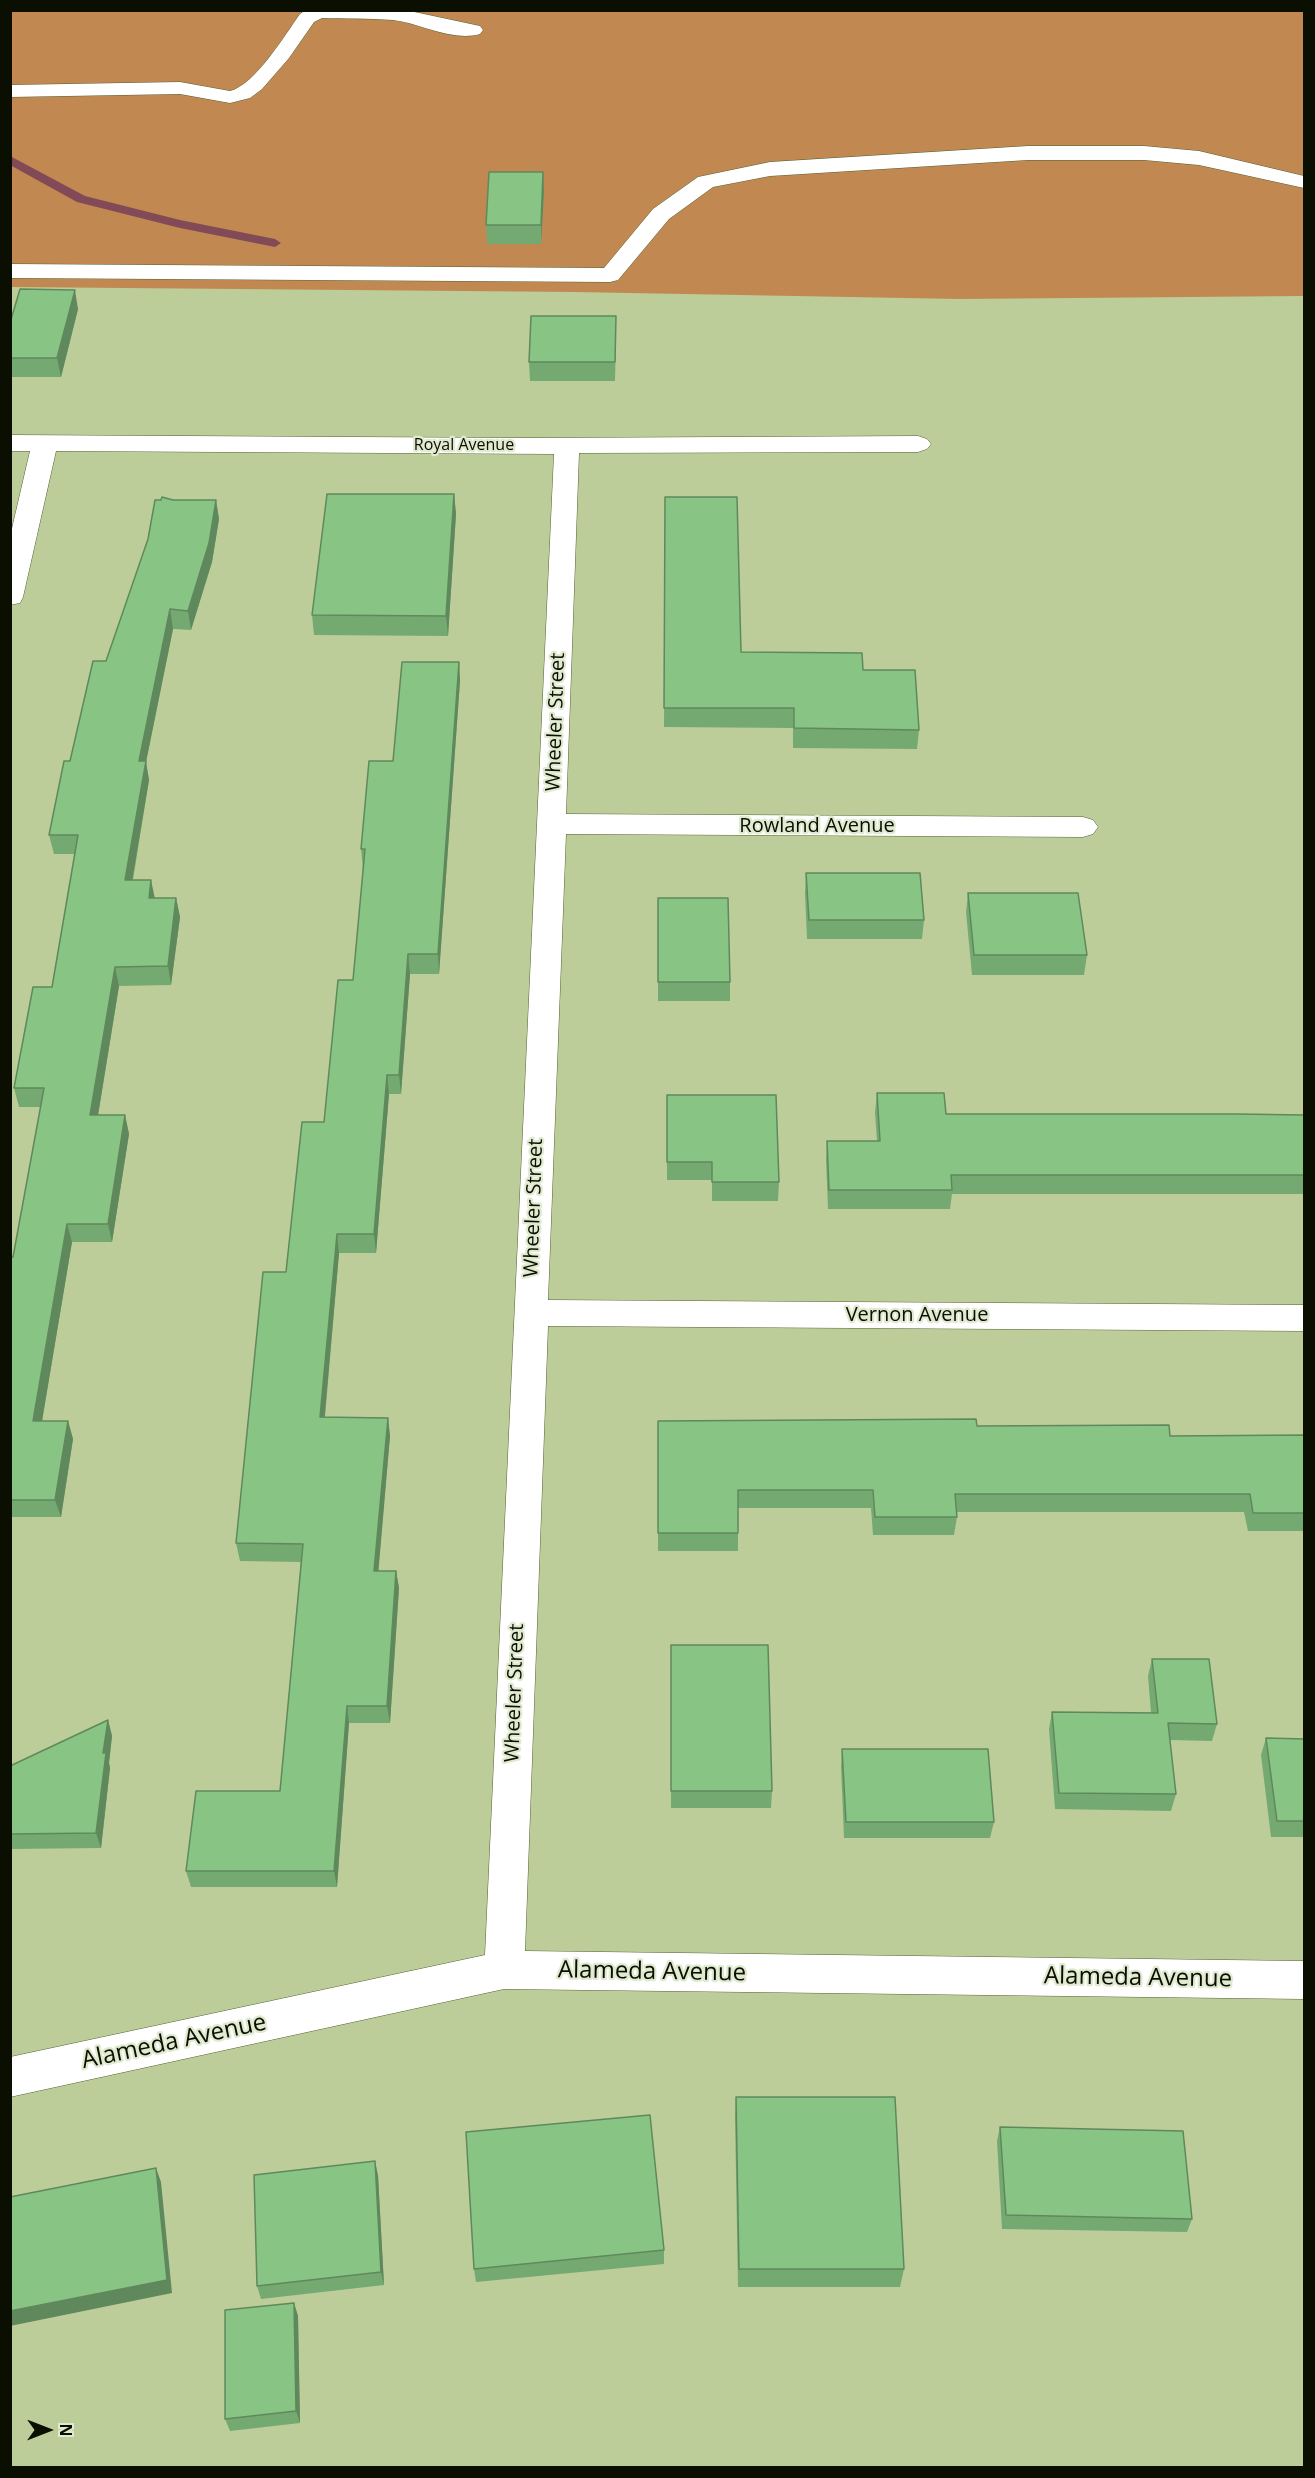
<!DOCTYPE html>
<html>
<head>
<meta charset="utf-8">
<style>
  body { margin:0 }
  #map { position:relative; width:1315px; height:2478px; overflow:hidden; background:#bdcd9a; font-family:"Open Sans",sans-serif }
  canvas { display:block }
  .frame { position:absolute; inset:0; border:12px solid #0a0f01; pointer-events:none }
  .north { position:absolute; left:18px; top:2400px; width:60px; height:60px; -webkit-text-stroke:4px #e1ead0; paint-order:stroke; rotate:90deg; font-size:16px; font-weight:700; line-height:24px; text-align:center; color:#0a0f01 }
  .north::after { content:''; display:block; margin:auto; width:21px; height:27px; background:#0a0f01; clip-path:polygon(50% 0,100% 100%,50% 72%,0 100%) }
</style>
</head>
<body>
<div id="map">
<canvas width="1315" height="2478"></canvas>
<div class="frame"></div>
<div class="north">N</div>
</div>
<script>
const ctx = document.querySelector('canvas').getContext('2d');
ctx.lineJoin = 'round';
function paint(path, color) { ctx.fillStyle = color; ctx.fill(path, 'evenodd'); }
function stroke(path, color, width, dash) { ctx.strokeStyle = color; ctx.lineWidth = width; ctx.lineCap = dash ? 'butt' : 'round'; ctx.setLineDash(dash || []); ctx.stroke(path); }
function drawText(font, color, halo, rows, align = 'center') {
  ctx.font = font + ' "Open Sans",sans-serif'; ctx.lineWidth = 4.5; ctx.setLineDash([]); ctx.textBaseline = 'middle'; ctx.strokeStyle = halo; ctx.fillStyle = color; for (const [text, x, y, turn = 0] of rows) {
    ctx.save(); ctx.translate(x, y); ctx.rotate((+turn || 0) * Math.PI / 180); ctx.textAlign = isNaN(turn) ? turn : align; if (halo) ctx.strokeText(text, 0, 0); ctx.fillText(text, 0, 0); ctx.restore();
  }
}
const green = new Path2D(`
  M 11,11 L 1304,11 L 1304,296 L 960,299 L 574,292 L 11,287 Z`);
const stream = new Path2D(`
  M 10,156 L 85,196 L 180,220 L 275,239 L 281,243 L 275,247 L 180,228 L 77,202 L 10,165 Z`);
const service = new Path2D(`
  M 306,10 L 405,10 L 480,26 L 483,30 L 480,34 C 451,42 421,23 393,20 C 369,18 345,19 322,18 L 314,22 L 289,58 L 262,89 L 250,98 L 230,103 L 180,94 L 10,97 L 10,85 L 180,82 L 230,91 C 255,85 285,35 300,14 Z
  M 1028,146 L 1144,146 L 1199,151 L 1304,176 L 1304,188 L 1199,165 L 1144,160 L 1028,160 L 770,176 L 713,187 L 669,219 L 618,280 L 610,282 L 10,278 L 10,264 L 604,268 L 653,209 L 698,177 L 770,162 Z`);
const minor = new Path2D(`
  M 10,435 L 530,438 L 918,436 L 927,439 L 931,444 L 927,449 L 918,452 L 579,453 L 566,814 L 1083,817 L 1093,820 L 1098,827 L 1093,834 L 1083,837 L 566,834 L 548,1300 L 1304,1305 L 1304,1331 L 548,1326 L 525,1951 L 1304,1961 L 1304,1999 L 504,1989 L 10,2097 L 10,2057 L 485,1955 L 554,454 L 56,451 L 23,597 L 20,603 L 10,605 L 10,537 L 30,451 L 10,451 Z`);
const wall = new Path2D(`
  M 544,191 L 541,244 L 487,244 L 486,225 Z
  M 78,309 L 61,377 L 10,377 L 10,323 Z
  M 616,336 L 615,381 L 530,381 L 529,362 Z
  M 454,494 L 456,514 L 448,636 L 314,635 L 312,615 Z
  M 665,497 L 741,652 L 863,670 L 919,730 L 917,749 L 793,748 L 793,728 L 664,727 Z
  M 173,500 L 216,500 L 219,519 L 212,562 L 191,630 L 173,629 L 146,762 L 149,780 L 133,880 L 155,898 L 176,898 L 180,917 L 171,985 L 119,986 L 98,1115 L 125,1115 L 129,1134 L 112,1242 L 72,1242 L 42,1421 L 68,1421 L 73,1439 L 61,1517 L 10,1517 L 10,1257 L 13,1257 L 41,1107 L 19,1107 L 14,1088 L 52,987 L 75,854 L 54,854 L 49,835 L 70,761 L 106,661 Z
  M 459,662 L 460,681 L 439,974 L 410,974 L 401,1094 L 389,1094 L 376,1253 L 339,1253 L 325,1417 L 388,1418 L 390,1436 L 378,1571 L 396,1571 L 399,1588 L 390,1723 L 349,1723 L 337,1887 L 191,1887 L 186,1871 L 280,1791 L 301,1562 L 240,1561 L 236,1543 L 286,1272 L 324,1122 L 353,980 L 363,869 L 361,849 L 393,761 Z
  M 806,873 L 924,920 L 922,939 L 807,939 L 805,893 Z
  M 968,893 L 1087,955 L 1084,975 L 972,975 L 966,912 Z
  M 658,898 L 730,982 L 730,1001 L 658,1001 Z
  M 877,1093 L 946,1114 L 1305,1115 L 1305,1194 L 952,1194 L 950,1209 L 828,1209 L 826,1160 L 827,1141 L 877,1141 L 875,1112 Z
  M 667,1095 L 779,1182 L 778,1201 L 712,1201 L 712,1180 L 667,1180 Z
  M 658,1421 L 977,1426 L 1170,1436 L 1305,1435 L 1305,1531 L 1248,1531 L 1244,1512 L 956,1512 L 957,1517 L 954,1535 L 873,1535 L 871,1508 L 738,1508 L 738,1551 L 658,1551 Z
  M 671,1645 L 772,1791 L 771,1808 L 671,1808 Z
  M 1152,1659 L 1217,1724 L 1212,1741 L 1170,1740 L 1176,1794 L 1171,1811 L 1055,1809 L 1049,1729 L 1052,1712 L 1151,1713 L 1148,1676 Z
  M 108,1720 L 112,1736 L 109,1763 L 110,1768 L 101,1848 L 10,1849 L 10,1766 Z
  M 1266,1738 L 1305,1739 L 1305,1837 L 1271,1837 L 1261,1755 Z
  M 842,1749 L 994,1822 L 990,1838 L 844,1838 L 841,1766 Z
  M 736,2097 L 904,2269 L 900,2287 L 738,2287 L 735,2117 Z
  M 1000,2127 L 1192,2219 L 1187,2232 L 1002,2229 L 997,2141 Z
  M 378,2175 L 384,2285 L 261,2299 L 257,2286 Z
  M 664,2250 L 664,2264 L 476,2282 L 474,2269 Z
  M 294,2303 L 298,2316 L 300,2423 L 230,2431 L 225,2419 Z`);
const shadedWall = new Path2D(`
  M 543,172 L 544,191 L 541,244 L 541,225 Z
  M 75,290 L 78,309 L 61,377 L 57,358 Z
  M 454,494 L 456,514 L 448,636 L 446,616 Z
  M 216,500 L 219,519 L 212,562 L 191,630 L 188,611 Z
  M 170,609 L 173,629 L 146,762 L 149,780 L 129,899 L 125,880 L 139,761 Z
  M 459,662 L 460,681 L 439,974 L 438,954 Z
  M 151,880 L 155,899 L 149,898 Z
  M 176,898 L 180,917 L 171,985 L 168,966 Z
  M 408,954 L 410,974 L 401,1094 L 399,1075 Z
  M 115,967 L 119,986 L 95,1134 L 90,1115 Z
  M 387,1075 L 389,1094 L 376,1253 L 374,1234 Z
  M 125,1115 L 129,1134 L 112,1242 L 108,1224 Z
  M 67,1224 L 72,1242 L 39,1439 L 33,1421 Z
  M 337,1234 L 339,1253 L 323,1435 L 320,1417 Z
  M 388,1418 L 390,1436 L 377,1588 L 374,1571 Z
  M 68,1421 L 73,1439 L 61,1517 L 55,1500 Z
  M 396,1571 L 399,1588 L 390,1723 L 387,1706 Z
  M 347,1706 L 349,1723 L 337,1887 L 334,1871 Z
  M 108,1720 L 112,1736 L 109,1763 L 110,1768 L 101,1848 L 96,1833 L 103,1753 Z
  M 375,2161 L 378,2175 L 384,2285 L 381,2272 Z
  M 156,2168 L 161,2182 L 172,2293 L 10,2326 L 10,2311 Z
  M 294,2303 L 298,2316 L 300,2423 L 296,2411 Z`);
const building = new Path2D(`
  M 489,172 L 543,172 L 541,225 L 486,225 Z
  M 20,289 L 75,290 L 57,358 L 10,358 L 10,323 Z
  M 531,316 L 616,316 L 615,362 L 529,362 Z
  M 327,494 L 454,494 L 446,616 L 312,615 Z
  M 162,497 L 173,500 L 216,500 L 209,543 L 188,611 L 170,609 L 139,761 L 146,761 L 125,880 L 151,880 L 149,898 L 176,898 L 168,966 L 115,967 L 90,1115 L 125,1115 L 108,1224 L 67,1224 L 33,1421 L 68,1421 L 55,1500 L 10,1500 L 10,1257 L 13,1257 L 44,1088 L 14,1088 L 33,987 L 52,987 L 78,835 L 49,835 L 64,761 L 70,761 L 93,661 L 106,661 L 148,539 L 155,500 L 161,500 Z
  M 665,497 L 737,497 L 741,652 L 862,653 L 863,670 L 915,670 L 919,730 L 794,728 L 794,708 L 664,708 Z
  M 402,662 L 459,662 L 438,954 L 408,954 L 399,1075 L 387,1075 L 374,1234 L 337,1234 L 320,1417 L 388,1418 L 374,1571 L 396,1571 L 387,1706 L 347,1706 L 334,1871 L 186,1871 L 196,1791 L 280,1791 L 303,1544 L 236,1543 L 263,1272 L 286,1272 L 302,1122 L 324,1122 L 338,980 L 353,980 L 365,849 L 361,849 L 369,761 L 393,761 Z
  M 806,873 L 920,873 L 924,920 L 809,920 Z
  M 968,893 L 1078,893 L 1087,955 L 974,955 Z
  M 658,898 L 728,898 L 730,982 L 658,982 Z
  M 877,1093 L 944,1093 L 946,1114 L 1236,1114 L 1305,1115 L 1305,1175 L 951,1175 L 952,1190 L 829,1190 L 827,1141 L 880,1141 Z
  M 667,1095 L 776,1095 L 779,1182 L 712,1182 L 712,1162 L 667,1162 Z
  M 976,1419 L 977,1426 L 1169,1425 L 1170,1436 L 1305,1435 L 1305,1513 L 1253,1513 L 1250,1494 L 955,1494 L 957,1517 L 875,1517 L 873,1490 L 738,1490 L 738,1533 L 658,1533 L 658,1421 Z
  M 671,1645 L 768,1645 L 772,1791 L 671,1791 Z
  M 1152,1659 L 1209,1659 L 1217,1724 L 1168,1723 L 1176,1794 L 1059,1793 L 1052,1712 L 1158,1713 Z
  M 108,1720 L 103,1753 L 106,1753 L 96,1833 L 10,1834 L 10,1766 Z
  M 1266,1738 L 1305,1739 L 1305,1821 L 1277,1821 Z
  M 842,1749 L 988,1749 L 994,1822 L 846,1822 Z
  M 736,2097 L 895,2097 L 904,2269 L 739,2269 Z
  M 650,2115 L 664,2250 L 474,2269 L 466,2132 Z
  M 1000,2127 L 1183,2131 L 1192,2219 L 1006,2215 Z
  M 375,2161 L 381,2272 L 257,2286 L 254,2175 Z
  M 156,2168 L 167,2280 L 10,2311 L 10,2197 Z
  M 294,2303 L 296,2411 L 225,2419 L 225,2310 Z`);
const farStreetnames = [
  ["Royal Avenue",464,445]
];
const streetNames = [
  ["Wheeler Street",556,722,-88],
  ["Rowland Avenue",817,826],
  ["Wheeler Street",534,1208,-88],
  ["Vernon Avenue",917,1315],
  ["Wheeler Street",515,1693,-88]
];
const nearStreetnames = [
  ["Alameda Avenue",652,1972,1],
  ["Alameda Avenue",1138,1978,1],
  ["Alameda Avenue",174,2042,-12]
];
paint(green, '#c28852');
paint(stream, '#824a56');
stroke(service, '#536132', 1);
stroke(minor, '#536132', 1);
paint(service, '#fff');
paint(minor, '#fff');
paint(wall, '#75a972');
paint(shadedWall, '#5f895c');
paint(building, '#88c484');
stroke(building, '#5f895c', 1.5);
drawText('16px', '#0a0f01', '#e1ead0', farStreetnames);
drawText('20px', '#0a0f01', '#e1ead0', streetNames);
drawText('24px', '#0a0f01', '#e1ead0', nearStreetnames);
</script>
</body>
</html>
